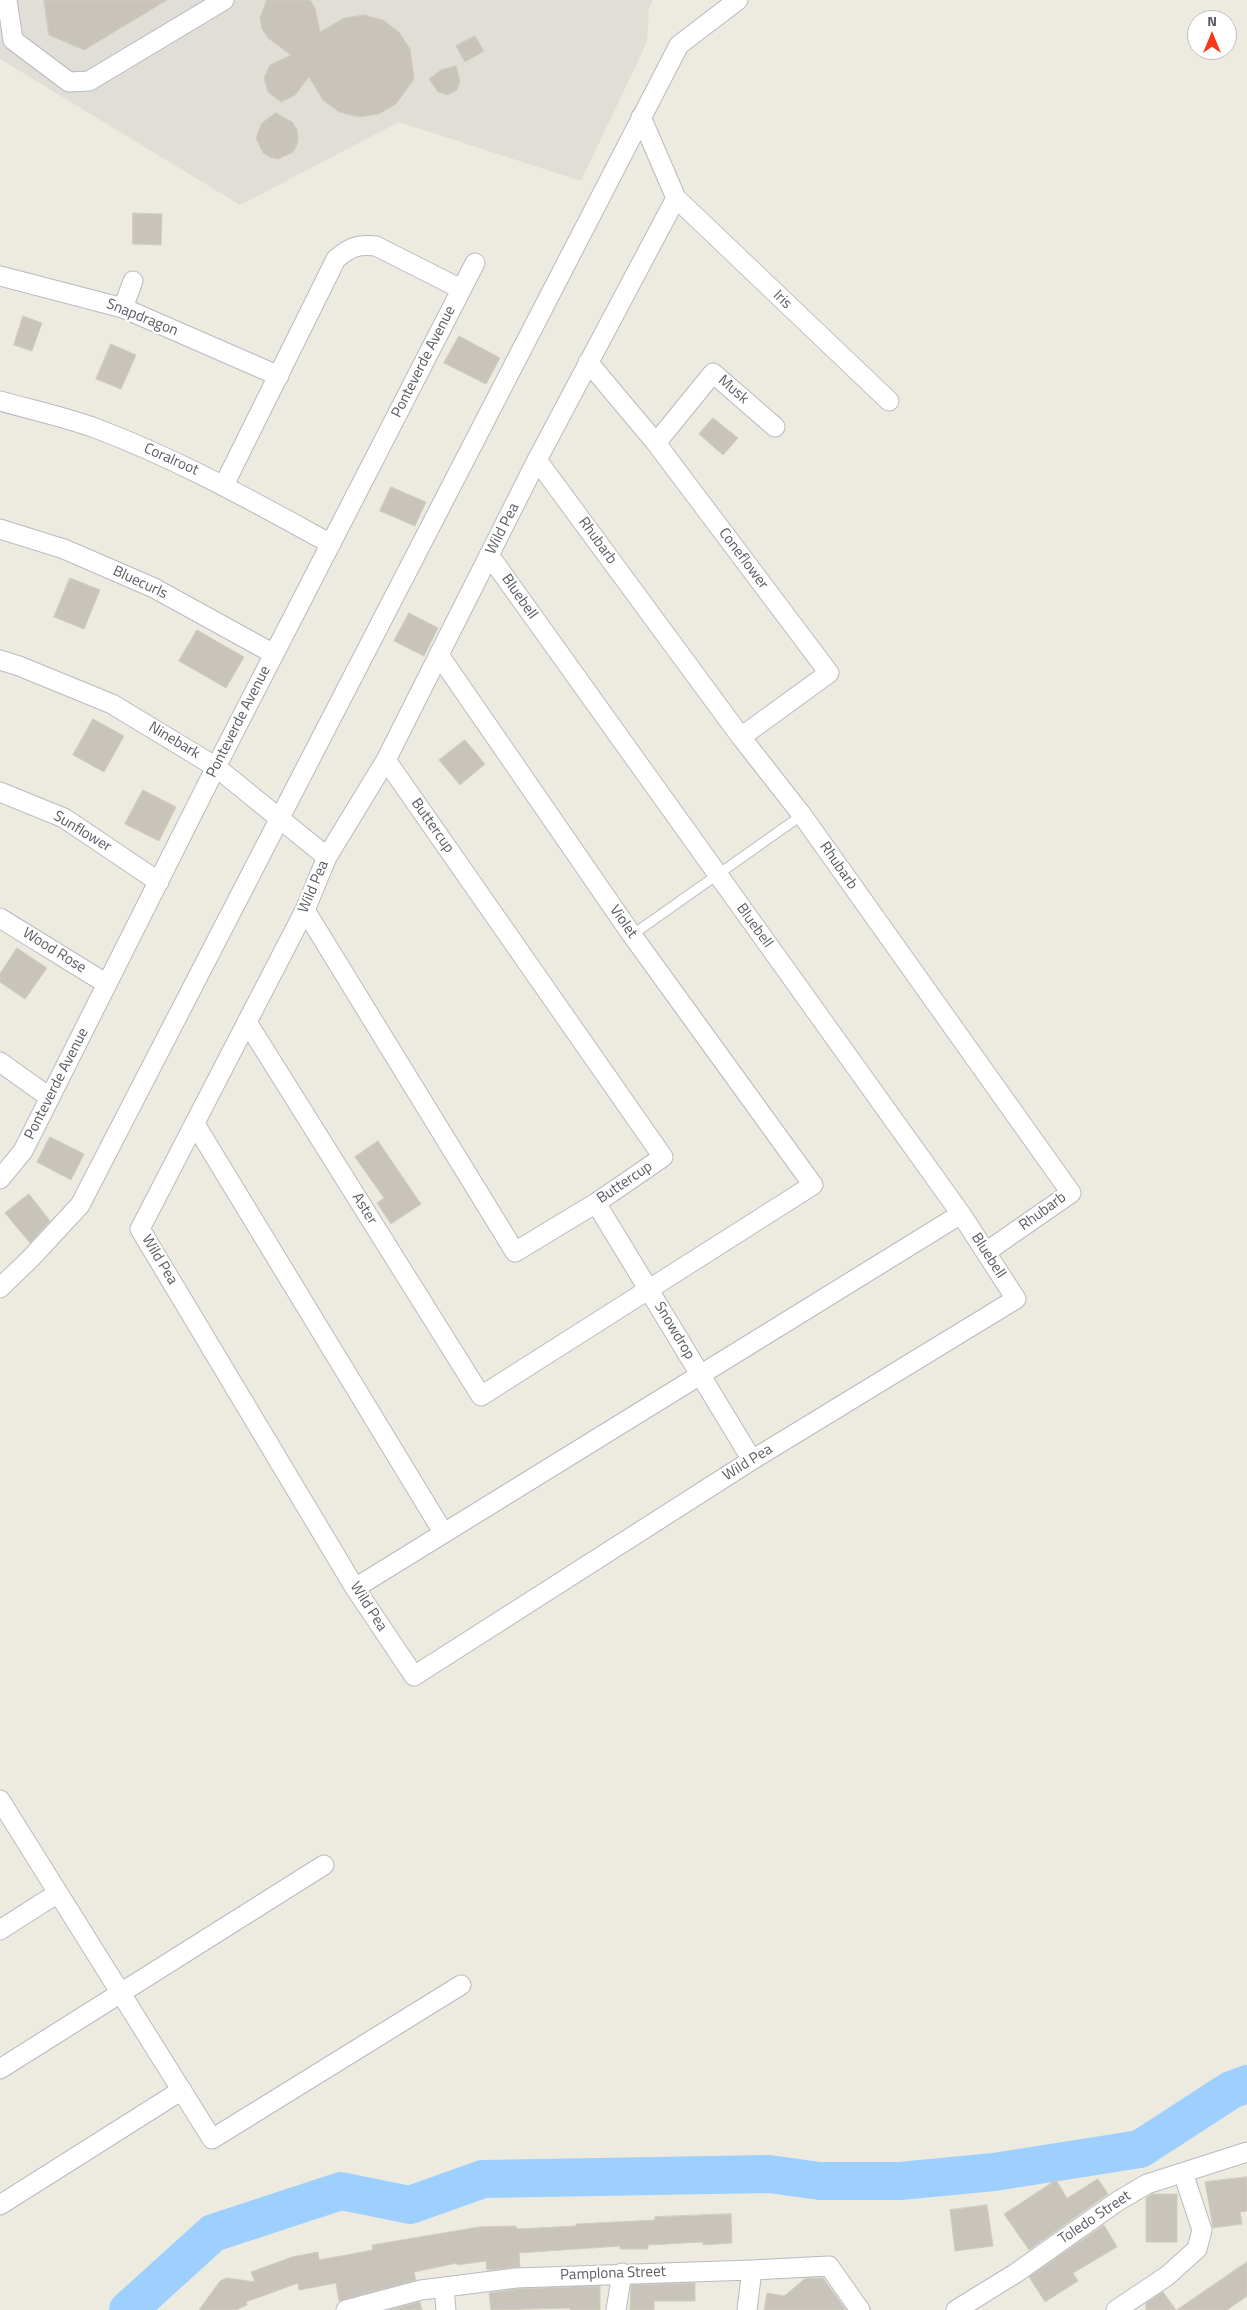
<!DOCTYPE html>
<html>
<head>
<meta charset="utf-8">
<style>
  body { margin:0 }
  #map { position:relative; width:1247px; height:2310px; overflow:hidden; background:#edebdf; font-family:"Titillium Web",sans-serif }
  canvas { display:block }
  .north { position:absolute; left:1187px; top:10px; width:50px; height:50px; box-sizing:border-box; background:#fff; border:1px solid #bcbec0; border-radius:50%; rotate:0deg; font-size:14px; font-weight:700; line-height:20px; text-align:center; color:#585c62 }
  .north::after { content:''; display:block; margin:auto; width:18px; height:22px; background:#f93719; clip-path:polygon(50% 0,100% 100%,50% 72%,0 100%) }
</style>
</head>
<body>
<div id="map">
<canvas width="1247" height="2310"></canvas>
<div class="north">N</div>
</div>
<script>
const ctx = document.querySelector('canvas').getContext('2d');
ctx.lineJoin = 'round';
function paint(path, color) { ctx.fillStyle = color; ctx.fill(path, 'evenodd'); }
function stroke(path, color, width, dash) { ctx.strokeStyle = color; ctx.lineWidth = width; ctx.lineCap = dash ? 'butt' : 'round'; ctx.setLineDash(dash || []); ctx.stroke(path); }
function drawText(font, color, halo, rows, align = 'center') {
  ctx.font = font + ' "Titillium Web",sans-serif'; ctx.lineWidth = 4.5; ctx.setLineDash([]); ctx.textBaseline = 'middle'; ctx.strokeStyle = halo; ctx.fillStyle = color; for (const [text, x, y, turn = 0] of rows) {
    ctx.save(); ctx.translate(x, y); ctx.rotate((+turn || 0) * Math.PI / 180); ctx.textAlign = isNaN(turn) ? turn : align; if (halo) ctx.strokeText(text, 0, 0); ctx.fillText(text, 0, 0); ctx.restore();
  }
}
const industrial = new Path2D(`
  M 0,0 L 653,0 L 649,8 L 647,42 L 581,181 L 399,122 L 240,205 L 0,59 Z`);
const river = new Path2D(`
  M 128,2310 L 213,2233 L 341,2191 L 410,2205 L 483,2179 L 769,2174 L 820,2181 L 900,2181 L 994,2172 L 1140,2149 L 1231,2090 L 1247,2084`);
const building = new Path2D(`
  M 44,0 L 167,0 L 84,50 L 49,35 Z
  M 267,0 L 310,0 L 315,8 L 320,32 L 344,18 L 364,15 L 383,20 L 399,32 L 410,49 L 414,79 L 396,104 L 379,114 L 359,117 L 339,112 L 323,100 L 309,77 L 295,95 L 281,102 L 268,92 L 264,78 L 270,65 L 291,55 L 268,38 L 262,29 L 260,18 Z
  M 475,36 L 484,51 L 465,62 L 456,46 Z
  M 456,66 L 460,81 L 457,90 L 448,95 L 438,92 L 429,79 L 441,70 Z
  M 276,113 L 292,122 L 297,129 L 298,137 L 297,145 L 293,152 L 278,159 L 270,157 L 263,153 L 256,138 L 262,123 Z
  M 133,213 L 162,214 L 161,245 L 133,244 Z
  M 23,316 L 42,323 L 32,351 L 14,345 Z
  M 459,336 L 500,358 L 486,384 L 444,363 Z
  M 111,344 L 136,355 L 121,389 L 96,379 Z
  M 713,418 L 738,438 L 723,455 L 699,434 Z
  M 391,487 L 426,502 L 415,526 L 380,511 Z
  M 70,578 L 100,590 L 84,629 L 54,617 Z
  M 409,613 L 438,628 L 424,656 L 394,641 Z
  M 197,630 L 244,657 L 226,688 L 179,661 Z
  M 93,719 L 124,736 L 104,772 L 73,755 Z
  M 465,740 L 485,764 L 460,785 L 439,760 Z
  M 143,790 L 176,807 L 159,841 L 125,824 Z
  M 17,948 L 47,968 L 25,999 L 0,982 L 0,974 Z
  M 50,1137 L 84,1154 L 71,1180 L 37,1162 Z
  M 378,1141 L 421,1204 L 391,1224 L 377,1203 L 384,1198 L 355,1157 Z
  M 29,1194 L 50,1221 L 30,1243 L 5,1213 Z
  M 1247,2177 L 1247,2211 L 1240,2212 L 1242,2224 L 1213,2228 L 1205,2182 Z
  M 1098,2179 L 1108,2194 L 1029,2250 L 1004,2214 L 1056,2180 L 1067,2198 Z
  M 1152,2194 L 1177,2194 L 1177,2242 L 1146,2242 L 1146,2198 Z
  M 987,2205 L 993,2246 L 955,2251 L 950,2210 Z
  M 731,2214 L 732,2243 L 703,2245 L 703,2242 L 648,2245 L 648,2249 L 620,2249 L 620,2246 L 519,2253 L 520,2267 L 487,2270 L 486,2261 L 457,2265 L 457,2263 L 414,2272 L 416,2280 L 339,2301 L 336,2283 L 299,2290 L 298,2283 L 246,2302 L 247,2305 L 236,2310 L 199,2310 L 220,2281 L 227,2278 L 255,2282 L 251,2272 L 292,2257 L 318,2252 L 319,2260 L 373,2250 L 372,2245 L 479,2227 L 516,2226 L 517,2229 L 576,2226 L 576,2224 L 655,2220 L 655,2217 Z
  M 1104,2225 L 1117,2247 L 1073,2273 L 1078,2281 L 1045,2302 L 1029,2277 Z
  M 1247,2262 L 1247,2296 L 1227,2310 L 1177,2310 Z
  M 806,2278 L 823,2278 L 846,2310 L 764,2310 L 767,2293 L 784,2296 Z
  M 695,2283 L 695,2301 L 654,2301 L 654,2310 L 630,2310 L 631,2285 Z
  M 600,2286 L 600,2310 L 570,2310 L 570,2308 L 491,2310 L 489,2293 L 517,2289 Z
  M 1163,2292 L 1176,2310 L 1146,2310 L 1146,2303 Z
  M 420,2302 L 422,2310 L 390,2310 Z`);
const lane = new Path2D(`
  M 632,935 L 802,815`);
const street = new Path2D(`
  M 7,0 L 13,40 L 69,82 L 89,81 L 224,0
  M 641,117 L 676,198 L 889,401
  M 0,276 L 123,308 L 279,376
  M 123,308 L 133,281
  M 588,362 L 656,443 L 829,673 L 741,737
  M 0,401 C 32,410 65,417 95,428 C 178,459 254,502 331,544
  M 656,443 L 713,373 L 775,427
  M 537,460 L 741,737 L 802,815 L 1071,1193 L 986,1252
  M 224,485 L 336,259 C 350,247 358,244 376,246 L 461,289
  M 0,529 L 64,549 L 154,588 L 274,654
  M 489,555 L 961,1214 L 1016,1299 L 752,1460 L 414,1676 L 355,1588 L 140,1229 L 305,910 L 327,857 L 386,760 L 537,460 L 676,198
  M 0,660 L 19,666 L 112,704 L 216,767 L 327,857
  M 0,792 L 64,818 L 159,882
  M 305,910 L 515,1252 L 596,1203 L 663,1157 L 386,760
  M 0,918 L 107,984
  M 247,1022 L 481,1396 L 813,1185 L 632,935 L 439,655
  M 0,1062 L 49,1097
  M 195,1124 L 443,1532
  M 0,1179 L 23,1151 L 216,767 L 475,263
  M 596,1203 L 752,1460
  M 0,1288 L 31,1258 L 80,1205 L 679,45 L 738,0
  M 355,1588 L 961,1214
  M 0,1800 L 212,2139 L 461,1985
  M 0,1930 L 58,1893
  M 0,2069 L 324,1865
  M 0,2205 L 182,2090
  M 444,2287 L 446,2310
  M 346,2310 L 421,2290 L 516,2278 L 752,2270 L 829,2266 L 860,2310
  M 616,2310 L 622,2273
  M 747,2310 L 752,2270
  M 956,2310 L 1016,2273 L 1118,2201 L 1147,2184 L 1247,2152
  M 1116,2310 L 1167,2276 L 1197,2249 L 1202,2230 L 1183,2173`);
const streetNames = [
  ["Iris",782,300,44],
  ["Snapdragon",142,318,22],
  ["Ponteverde Avenue",424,362,-63],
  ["Musk",733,390,41],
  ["Coralroot",171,460,24],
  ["Wild Pea",503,529,-63],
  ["Rhubarb",597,541,54],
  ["Coneflower",743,559,53],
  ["Bluecurls",140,583,25],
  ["Bluebell",519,597,55],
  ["Ponteverde Avenue",239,722,-63],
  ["Ninebark",174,741,31],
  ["Buttercup",432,826,55],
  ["Sunflower",82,832,31],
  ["Rhubarb",838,866,55],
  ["Wild Pea",314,887,-67],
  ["Violet",623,922,55],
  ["Bluebell",754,926,54],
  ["Wood Rose",54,951,32],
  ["Ponteverde Avenue",57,1084,-63],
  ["Buttercup",625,1183,-34],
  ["Aster",364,1209,58],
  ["Rhubarb",1043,1212,-36],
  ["Bluebell",988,1256,57],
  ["Wild Pea",159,1260,59],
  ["Snowdrop",674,1331,59],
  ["Wild Pea",748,1463,-32],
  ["Wild Pea",368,1607,57],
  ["Toledo Street",1095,2218,-34],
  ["Pamplona Street",613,2274,-2]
];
paint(industrial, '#e0ded7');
stroke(river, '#9dcfff', 38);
paint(building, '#c8c4bc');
stroke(building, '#d2ccbd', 1);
stroke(lane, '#b7bac0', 11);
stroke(street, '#b7bac0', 21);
stroke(lane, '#fff', 9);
stroke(street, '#fff', 19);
drawText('15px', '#585c62', '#fff', streetNames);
</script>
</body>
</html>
